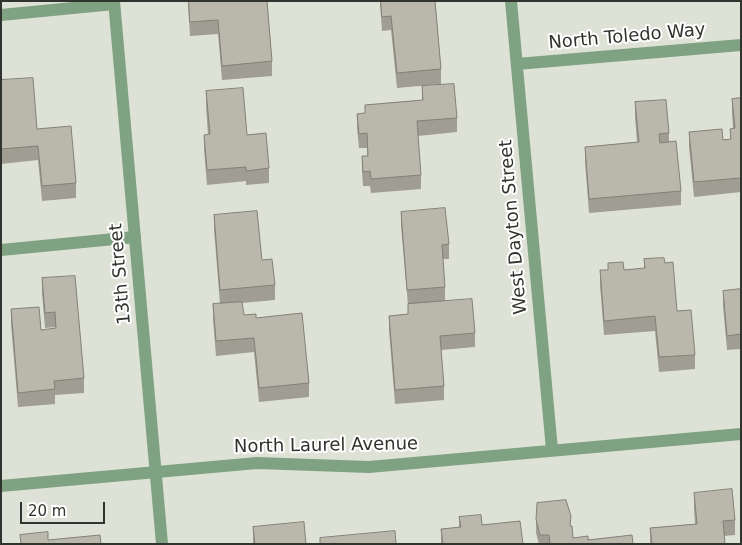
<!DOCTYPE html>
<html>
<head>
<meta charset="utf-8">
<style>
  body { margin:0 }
  #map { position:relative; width:742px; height:545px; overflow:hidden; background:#dee2d6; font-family:"DejaVu Sans",sans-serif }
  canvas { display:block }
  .frame { position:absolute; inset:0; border:2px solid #31332e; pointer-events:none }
  .scale { position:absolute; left:20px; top:502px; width:85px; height:22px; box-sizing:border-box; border:2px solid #31332e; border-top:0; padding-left:6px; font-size:15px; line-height:18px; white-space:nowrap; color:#31332e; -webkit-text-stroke:4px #fff; paint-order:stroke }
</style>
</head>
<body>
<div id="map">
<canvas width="742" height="545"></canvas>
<div class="frame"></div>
<div class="scale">20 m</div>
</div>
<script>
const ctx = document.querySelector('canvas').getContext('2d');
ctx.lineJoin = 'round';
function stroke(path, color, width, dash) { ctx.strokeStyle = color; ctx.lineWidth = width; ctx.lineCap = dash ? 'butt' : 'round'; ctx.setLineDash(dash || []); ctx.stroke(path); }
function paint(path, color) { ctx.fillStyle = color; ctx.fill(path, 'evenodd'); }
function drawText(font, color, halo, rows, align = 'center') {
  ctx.font = font + ' "DejaVu Sans",sans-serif'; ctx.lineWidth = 4; ctx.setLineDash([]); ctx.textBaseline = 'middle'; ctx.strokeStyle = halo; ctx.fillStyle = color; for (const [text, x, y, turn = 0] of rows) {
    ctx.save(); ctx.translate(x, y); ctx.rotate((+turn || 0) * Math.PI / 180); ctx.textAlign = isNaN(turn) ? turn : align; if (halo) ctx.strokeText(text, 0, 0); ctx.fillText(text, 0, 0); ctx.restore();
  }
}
const service = new Path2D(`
  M 1,250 L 135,237`);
const minor = new Path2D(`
  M 511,1 L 552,450
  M 1,15 L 114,4
  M 517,64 L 741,45
  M 1,486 L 257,463 L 369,467 L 741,434`);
const tertiary = new Path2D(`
  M 114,1 L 162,544`);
const wall = new Path2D(`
  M 188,1 L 267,1 L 272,61 L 272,76 L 222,80 L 218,34 L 190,36 Z
  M 380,1 L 435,1 L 441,69 L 441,84 L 397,88 L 391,30 L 382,31 Z
  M 1,80 L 76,183 L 76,198 L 42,201 L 38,160 L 1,164 Z
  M 422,86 L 457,118 L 457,132 L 418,136 L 421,175 L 421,189 L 371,193 L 370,186 L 363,186 L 362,171 L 362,156 L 367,156 L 367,148 L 359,148 L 357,128 L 357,114 L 365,113 L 365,105 L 422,100 Z
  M 206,91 L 247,135 L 269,168 L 269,183 L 246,185 L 246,181 L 207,185 L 204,149 L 204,135 L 208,135 L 206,106 Z
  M 741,98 L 741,192 L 694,197 L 689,147 L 689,132 L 723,140 L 730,139 L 730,129 L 733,128 L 732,113 L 732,99 Z
  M 635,102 L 669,133 L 669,142 L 681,191 L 681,205 L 589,213 L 585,162 L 585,147 L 637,142 L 635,117 Z
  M 401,212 L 449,244 L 449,259 L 443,259 L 445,287 L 445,301 L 475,333 L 475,347 L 441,350 L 444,386 L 444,400 L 395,404 L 389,330 L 389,316 L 408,314 L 408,305 L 401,226 Z
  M 214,215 L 262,260 L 275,285 L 275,300 L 242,303 L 244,315 L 256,318 L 309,383 L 309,397 L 259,402 L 254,352 L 216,356 L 213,319 L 213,304 L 220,304 L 214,229 Z
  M 644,259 L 665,263 L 677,311 L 695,355 L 695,369 L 659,372 L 655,331 L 604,335 L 600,285 L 600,270 L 608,270 L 608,263 L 624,270 L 644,268 Z
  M 42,278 L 84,378 L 84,393 L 55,395 L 55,404 L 18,407 L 11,324 L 11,309 L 41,330 L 55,329 L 55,327 L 45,328 L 42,293 Z
  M 741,289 L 741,349 L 727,350 L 723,305 L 723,291 Z
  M 694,493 L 735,520 L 735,535 L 724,536 L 725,544 L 650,544 L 650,528 L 695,524 L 694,508 Z
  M 459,517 L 523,544 L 441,544 L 441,529 L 459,527 Z
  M 536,519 L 571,526 L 573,538 L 633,544 L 539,544 L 536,533 Z
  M 253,527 L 306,544 L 253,544 Z`);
const building = new Path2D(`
  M 189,1 L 267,1 L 272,61 L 222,66 L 218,20 L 190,22 Z
  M 381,1 L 435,1 L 441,69 L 397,73 L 391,16 L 382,17 Z
  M 33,78 L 37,129 L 71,126 L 76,183 L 42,186 L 38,146 L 1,149 L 1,80 Z
  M 454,84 L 457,118 L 417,121 L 421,175 L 371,179 L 370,171 L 363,172 L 362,156 L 368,156 L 367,133 L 359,134 L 357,114 L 365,113 L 365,105 L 423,100 L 422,86 Z
  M 243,88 L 247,135 L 266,133 L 269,168 L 246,171 L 246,167 L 207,170 L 204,135 L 210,134 L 206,91 Z
  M 741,98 L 741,178 L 694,182 L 689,132 L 722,129 L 723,140 L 731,139 L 730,129 L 735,128 L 732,99 Z
  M 666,100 L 669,133 L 659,134 L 660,143 L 676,141 L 681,191 L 589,199 L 585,147 L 639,142 L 635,102 Z
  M 445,208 L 449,244 L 442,245 L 445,287 L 407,290 L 401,212 Z
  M 257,211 L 262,260 L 272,259 L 275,285 L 220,290 L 214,215 Z
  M 664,258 L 665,263 L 673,262 L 677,311 L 691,310 L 695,355 L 659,357 L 655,316 L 604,321 L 600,270 L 608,270 L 608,263 L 623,262 L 624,270 L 645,268 L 644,259 Z
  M 75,276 L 84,378 L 54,381 L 55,389 L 18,393 L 11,309 L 39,307 L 41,330 L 56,328 L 55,312 L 45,313 L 42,278 Z
  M 741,289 L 741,334 L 727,336 L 723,291 Z
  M 472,299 L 475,333 L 440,336 L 444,386 L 395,390 L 389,316 L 408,314 L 408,304 Z
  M 242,302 L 244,315 L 256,314 L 256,318 L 302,313 L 309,383 L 259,388 L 254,338 L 216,341 L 213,304 Z
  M 732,489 L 735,520 L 723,521 L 725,544 L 652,544 L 650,528 L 697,524 L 694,493 Z
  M 566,500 L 571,516 L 570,526 L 572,526 L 573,538 L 588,536 L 588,540 L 632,535 L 633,544 L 550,544 L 549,535 L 540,535 L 536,519 L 537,503 Z
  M 481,515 L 482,525 L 520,521 L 523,544 L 443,544 L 441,529 L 461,527 L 459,517 Z
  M 304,522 L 306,544 L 255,544 L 253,527 Z
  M 395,531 L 396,544 L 320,544 L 320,538 Z
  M 48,532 L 48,540 L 100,535 L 101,544 L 21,544 L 20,535 Z`);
const streetNames = [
  ["North Toledo Way",627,37,-5],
  ["West Dayton Street",514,227,-95],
  ["13th Street",121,274,-95],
  ["North Laurel Avenue",326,446,-1]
];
stroke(service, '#7fa382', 12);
stroke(minor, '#7fa382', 12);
stroke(tertiary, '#7fa382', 12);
paint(wall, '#a09d93');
paint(building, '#bab7ab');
stroke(building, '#828078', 1);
drawText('18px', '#31332e', '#fff', streetNames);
</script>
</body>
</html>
